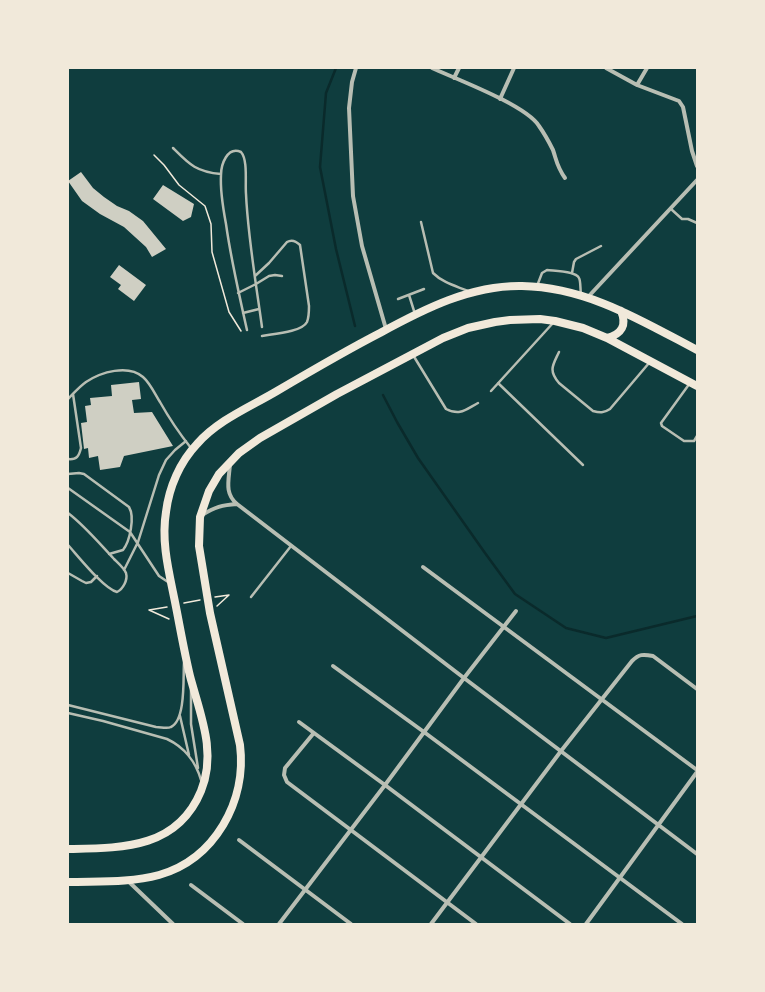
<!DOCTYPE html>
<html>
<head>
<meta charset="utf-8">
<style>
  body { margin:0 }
  #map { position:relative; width:765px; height:992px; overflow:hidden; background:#0f3d3e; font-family:Montserrat,sans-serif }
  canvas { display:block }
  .frame { position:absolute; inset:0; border:69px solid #f1e9da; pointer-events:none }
</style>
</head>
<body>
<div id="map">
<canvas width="765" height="992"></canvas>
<div class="frame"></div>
</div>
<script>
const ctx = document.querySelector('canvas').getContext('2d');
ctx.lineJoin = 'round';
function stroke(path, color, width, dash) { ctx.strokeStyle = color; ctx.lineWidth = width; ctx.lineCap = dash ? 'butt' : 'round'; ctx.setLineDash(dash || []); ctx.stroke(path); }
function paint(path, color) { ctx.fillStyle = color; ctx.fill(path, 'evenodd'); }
const stream = new Path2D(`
  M 336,68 L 326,93 L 320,167 L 336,249 L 355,326
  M 383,395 L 397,422 L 418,458 L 485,553 L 515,594 L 566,628 L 606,638 L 697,616`);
const building = new Path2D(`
  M 81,172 L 93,188 L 104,197 L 117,206 L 129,211 L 143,221 L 166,249 L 152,257 L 146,247 L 124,227 L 100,214 L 82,201 L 68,181 Z
  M 163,185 L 194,204 L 191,217 L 183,221 L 153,199 Z
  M 119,265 L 146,285 L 134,301 L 118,289 L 121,285 L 110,277 Z
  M 139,382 L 141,399 L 132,400 L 134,413 L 152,412 L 173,446 L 124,456 L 120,467 L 100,470 L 98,456 L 89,458 L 88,448 L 84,449 L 81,423 L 87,422 L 85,406 L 91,405 L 90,398 L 112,396 L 111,385 Z`);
const path = new Path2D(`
  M 154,155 L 164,165 L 179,185 L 205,206 L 211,224 L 212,252 L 229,312 L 241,331
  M 215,597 L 229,595
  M 184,603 L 200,600
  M 217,606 L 229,595
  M 149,610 L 167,607
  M 149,610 L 169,619`);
const service = new Path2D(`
  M 173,148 C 189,164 196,172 221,174
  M 671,209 L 682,219 L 688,219 L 697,223
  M 421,222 L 433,273 C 443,283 456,286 468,291
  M 572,273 L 574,262 L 576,259 L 601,246
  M 255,276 L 269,263 L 287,242 C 292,239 296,241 300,245 L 309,306 C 309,312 309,317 307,322 C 302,332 273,334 262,336
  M 537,286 L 542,273 L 547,270 C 554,271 576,271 579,278 C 581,282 580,289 581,294
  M 238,293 L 256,284 L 269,276 L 275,275 L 282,276
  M 409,295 L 415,314
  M 398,299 L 424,289
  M 243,313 L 259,309
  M 247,330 C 239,294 231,260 226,224 C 223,208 220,191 221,175 C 221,165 227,146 241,152 C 248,160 245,182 246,194 C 248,238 256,283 262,327
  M 559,352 C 553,365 548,370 559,383 L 593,411 C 600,413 604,413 610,409 L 649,363
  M 413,355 L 446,409 C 460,416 465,410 478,403
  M 498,383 L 583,465
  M 690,383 L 661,423 L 662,426 L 684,441 L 694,441 L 697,436
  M 491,391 L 553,323
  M 68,399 C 74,393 79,387 86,382 C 101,372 128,364 143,377 C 150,383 155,394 160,402 C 169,418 179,433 191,448
  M 68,459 C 77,460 79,456 81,448 L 73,394
  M 68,474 L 79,473 L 84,474 L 129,507 C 135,517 130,541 123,550 L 109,554
  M 68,488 L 130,532 L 159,576 L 168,582
  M 68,513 C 85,526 99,543 114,559 C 118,563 124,568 126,573 C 128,580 123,589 117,592 C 104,589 78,556 68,545
  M 124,570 L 138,542 L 159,475 L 166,460 L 175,450 L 186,441
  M 68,573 L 82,581 L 86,583 L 91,582 L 97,576
  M 251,597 L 291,546
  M 191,690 L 191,724 L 198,768
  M 68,705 L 156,727 C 161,727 167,729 171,727 C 186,720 183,677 184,663
  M 68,713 L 103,721 L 167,739 C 184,747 196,762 201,780
  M 180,716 L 189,755`);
const minor = new Path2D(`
  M 356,68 L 352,82 L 349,108 L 353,196 L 362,246 L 386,329
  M 432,68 C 456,79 526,105 539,126 C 544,133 549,142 553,150 C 557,162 557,167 565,178
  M 606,68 L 637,85 L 679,101 L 683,107 L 692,151 L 697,166
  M 454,78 L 459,68
  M 637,85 L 647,68
  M 500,99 L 514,68
  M 588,297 L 697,180
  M 230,464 C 229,480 224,493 237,504 L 464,678 L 697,854
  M 202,515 C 215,507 222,505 237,504
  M 423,567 L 697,770
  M 333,666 L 424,732 L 682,924
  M 299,722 L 385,785 L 570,924
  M 313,734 L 285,768 L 284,775 L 287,782 L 476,924
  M 239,840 L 351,924
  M 127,880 L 173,924
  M 191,885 L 243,924
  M 279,924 L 385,785 L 464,678 L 516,611
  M 431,924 L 561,751 L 632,661 C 639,654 643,654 653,656 L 697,689
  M 586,924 L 697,772`);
const primary = new Path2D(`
  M 607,338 C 622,334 627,325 621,311
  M 68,849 C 122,848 177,849 201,791 C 217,752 200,714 190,676 C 184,651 180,627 175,602 C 169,572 161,542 166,512 C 169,487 180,462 197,444 C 218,420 250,407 277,391 C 311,371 345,351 380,333 C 424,309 471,285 522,286 C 587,287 642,321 697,350
  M 68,882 C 98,881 130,883 159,875 C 215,859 247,801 240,745 L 210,613 L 199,546 L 200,517 L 209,491 L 219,474 L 239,453 L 260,438 L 337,394 L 443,338 L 468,328 L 495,322 L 510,320 L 540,319 L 555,321 L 583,328 L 607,338 L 697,386`);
stroke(stream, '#0a2a2b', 2.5);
paint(building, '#cfcfc3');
stroke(path, '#f1e9da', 1.5);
stroke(service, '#b8beb3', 2.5);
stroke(minor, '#b8beb3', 4);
stroke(primary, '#f1e9da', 8);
</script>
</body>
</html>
